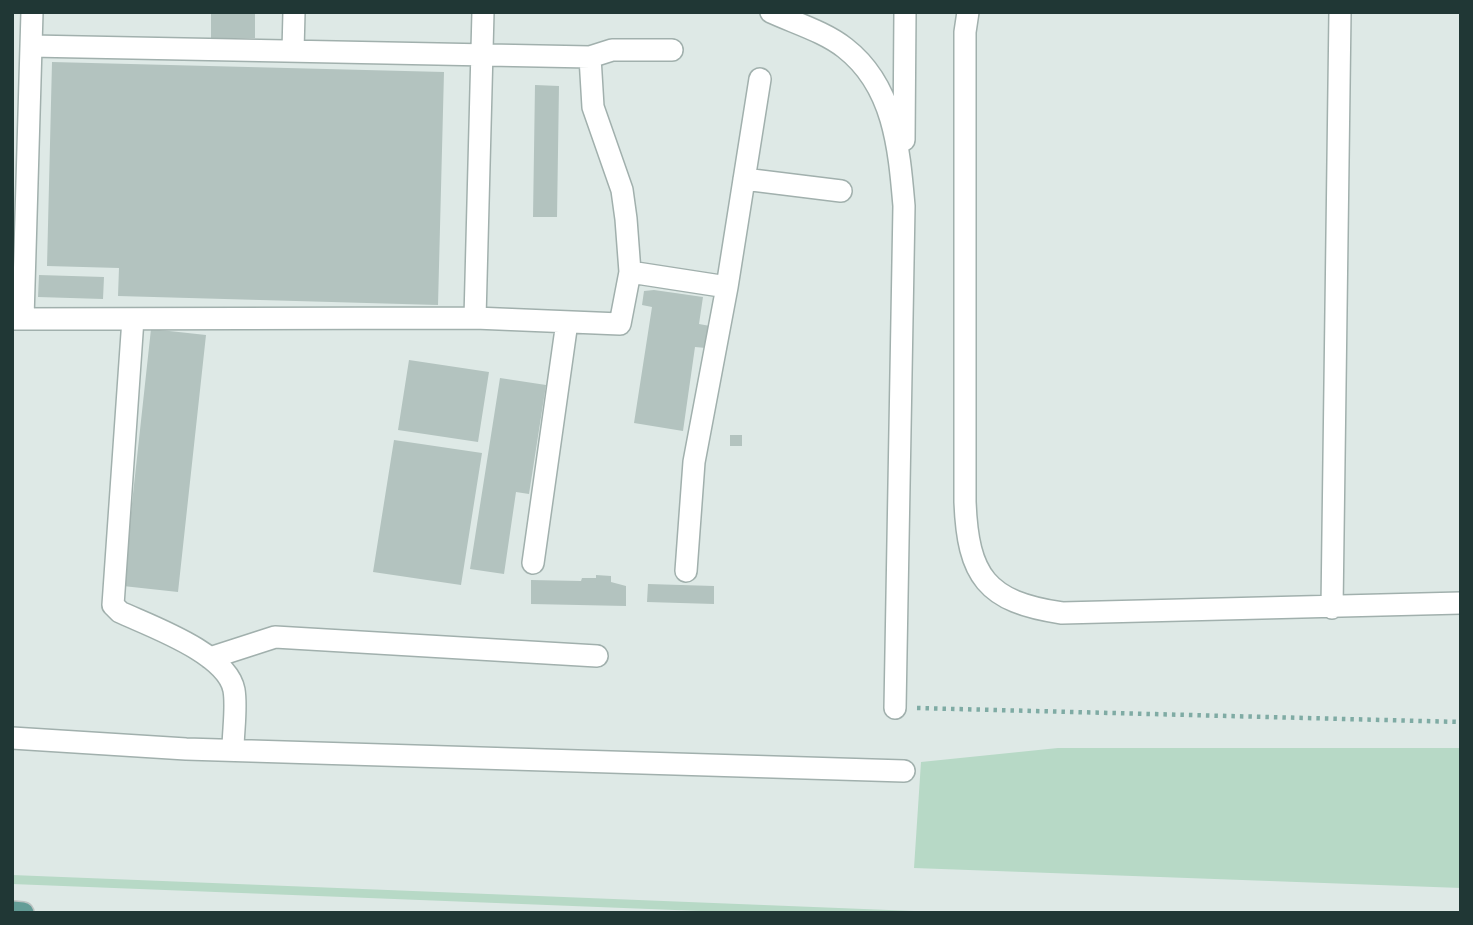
<!DOCTYPE html>
<html>
<head>
<meta charset="utf-8">
<style>
  body { margin:0 }
  #map { position:relative; width:1473px; height:925px; overflow:hidden; background:#dee9e6; font-family:Inter,sans-serif }
  canvas { display:block }
  .frame { position:absolute; inset:0; border:14px solid #203735; pointer-events:none }
</style>
</head>
<body>
<div id="map">
<canvas width="1473" height="925"></canvas>
<div class="frame"></div>
</div>
<script>
const ctx = document.querySelector('canvas').getContext('2d');
ctx.lineJoin = 'round';
function paint(path, color) { ctx.fillStyle = color; ctx.fill(path, 'evenodd'); }
function stroke(path, color, width, dash) { ctx.strokeStyle = color; ctx.lineWidth = width; ctx.lineCap = dash ? 'butt' : 'round'; ctx.setLineDash(dash || []); ctx.stroke(path); }
const green = new Path2D(`
  M 1058,748 L 1461,748 L 1461,888 L 914,868 L 921,762 Z
  M 12,875 L 964,913 L 751,913 L 12,884 Z`);
const building = new Path2D(`
  M 211,12 L 255,12 L 255,38 L 211,38 Z
  M 52,62 L 444,72 L 438,305 L 118,296 L 119,268 L 47,266 Z
  M 535,85 L 559,86 L 557,217 L 533,217 Z
  M 39,275 L 104,277 L 103,299 L 38,297 Z
  M 654,290 L 703,297 L 699,324 L 710,326 L 706,348 L 695,347 L 683,431 L 634,423 L 652,307 L 642,305 L 644,291 Z
  M 151,329 L 206,335 L 178,592 L 123,586 Z
  M 409,360 L 489,372 L 478,442 L 398,430 Z
  M 500,378 L 546,385 L 529,494 L 516,492 L 504,574 L 470,569 Z
  M 730,435 L 742,435 L 742,446 L 730,446 Z
  M 394,440 L 482,453 L 461,585 L 373,572 Z
  M 596,575 L 611,576 L 611,582 L 626,586 L 626,606 L 531,604 L 531,580 L 581,581 L 582,578 L 596,578 Z
  M 648,584 L 714,586 L 714,604 L 647,602 Z`);
const path = new Path2D(`
  M 917,708 L 1461,722`);
const minor = new Path2D(`
  M 771,12 C 795,23 825,32 845,48 C 894,86 899,148 904,206 L 895,708
  M 968,12 L 965,32 L 965,502 C 968,576 986,602 1062,613 L 1461,603
  M 31,46 L 590,57 L 612,50 L 672,50
  M 293,51 L 294,12
  M 904,140 L 905,12
  M 744,179 L 841,191
  M 630,272 L 727,287
  M 475,318 L 483,12
  M 12,319 L 475,318 L 620,324 L 630,272 L 626,219 L 622,190 L 593,107 L 590,57
  M 23,319 L 32,12
  M 133,319 L 113,605 L 120,612 C 150,626 227,653 234,690 C 237,708 233,731 233,750
  M 533,563 L 567,322
  M 686,571 L 694,462 L 727,287 L 760,79
  M 1332,608 L 1340,12
  M 210,658 L 275,637 L 597,656
  M 12,738 L 186,749 L 904,771`);
const major = new Path2D(`
  M 12,912 L 23,913`);
paint(green, '#b7d9c6');
paint(building, '#b3c3bf');
stroke(minor, '#a1b0ad', 24);
stroke(major, '#bcc3c2', 24);
stroke(path, '#7faba4', 4.5, [3.5, 5]);
stroke(minor, '#fff', 21);
stroke(major, '#649d97', 21);
</script>
</body>
</html>
